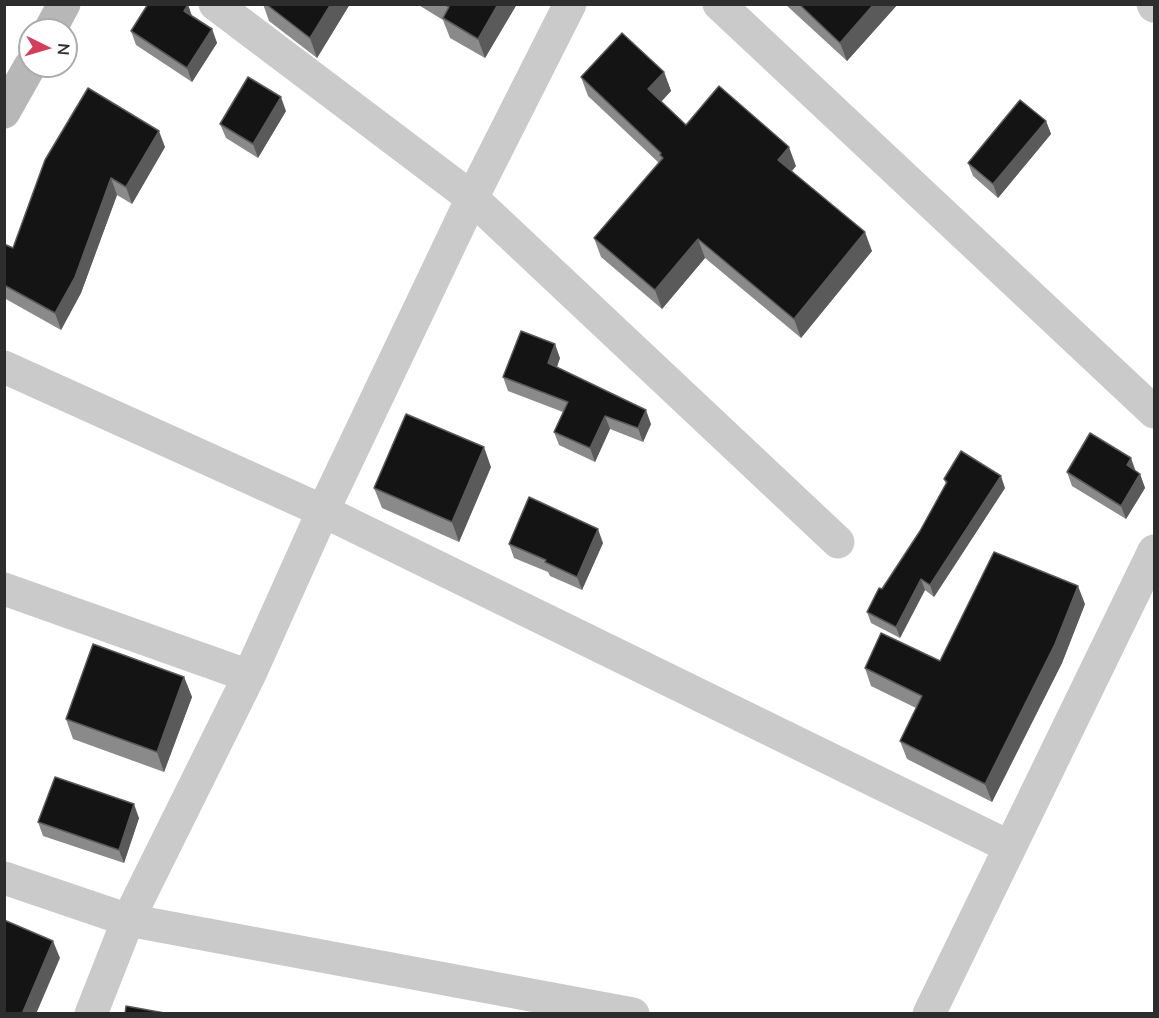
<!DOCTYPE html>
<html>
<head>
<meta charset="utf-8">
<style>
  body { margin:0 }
  #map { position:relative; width:1159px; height:1018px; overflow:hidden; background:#fff; font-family:Mulish,sans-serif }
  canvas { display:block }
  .frame { position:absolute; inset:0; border:6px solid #2d2d2d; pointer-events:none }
  .north { position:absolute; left:18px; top:18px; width:60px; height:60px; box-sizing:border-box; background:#fff; border:2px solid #ababab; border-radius:50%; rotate:95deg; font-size:16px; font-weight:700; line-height:24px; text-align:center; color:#2d2d2d }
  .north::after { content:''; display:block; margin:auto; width:21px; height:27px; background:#d53e5a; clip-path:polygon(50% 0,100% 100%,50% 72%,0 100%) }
</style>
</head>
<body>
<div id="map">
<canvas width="1159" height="1018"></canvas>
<div class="frame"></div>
<div class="north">N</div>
</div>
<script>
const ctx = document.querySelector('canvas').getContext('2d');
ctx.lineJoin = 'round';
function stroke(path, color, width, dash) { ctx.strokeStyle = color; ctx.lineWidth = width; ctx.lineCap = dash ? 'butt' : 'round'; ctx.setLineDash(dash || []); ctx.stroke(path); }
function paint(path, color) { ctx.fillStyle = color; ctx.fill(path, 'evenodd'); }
const street = new Path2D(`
  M 215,4 L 472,198 L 838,542
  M 719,4 L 1154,412
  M 1153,4 L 1154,6
  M 4,367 L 323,511 L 1010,847
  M 4,589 L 249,676
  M 4,878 L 128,920 L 633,1014
  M 91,1014 L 128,920 L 249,676 L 323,511 L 472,198 L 570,4
  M 929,1014 L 1154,551`);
const secondary = new Path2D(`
  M 50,30 L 64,4
  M 4,112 L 30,66`);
const wall = new Path2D(`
  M 263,4 L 350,4 L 317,58 L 269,21 Z
  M 417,4 L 517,4 L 485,58 L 450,38 L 443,20 Z
  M 785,4 L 898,4 L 847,61 Z
  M 188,5 L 192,16 L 212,29 L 217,43 L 192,82 L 136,45 L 131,31 Z
  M 664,72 L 671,91 L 661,102 L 686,125 L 796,166 L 792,171 L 872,251 L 801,338 L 705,258 L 662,309 L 601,257 L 594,238 L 659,163 L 588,96 L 581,77 Z
  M 286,111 L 258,158 L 226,138 L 220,124 Z
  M 1046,121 L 1051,134 L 998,198 L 973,176 L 968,163 Z
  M 165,147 L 132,204 L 117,195 L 81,293 L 61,330 L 4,298 L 4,244 L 13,248 L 45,160 Z
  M 560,358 L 557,367 L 651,424 L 643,442 L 610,429 L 595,462 L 559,445 L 554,432 L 563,412 L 508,391 L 503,377 Z
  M 491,467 L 459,542 L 382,508 L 374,488 Z
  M 1136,471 L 1140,474 L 1145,488 L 1126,519 L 1072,486 L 1067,472 Z
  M 944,479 L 1005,488 L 934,597 L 925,590 L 900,638 L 871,623 L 867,612 L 920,531 L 946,484 Z
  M 603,543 L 582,590 L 550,576 L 548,572 L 514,558 L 509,544 Z
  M 1085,604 L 1062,663 L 992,802 L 907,759 L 900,741 L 916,708 L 871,686 L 865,668 L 940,661 Z
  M 184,677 L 192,697 L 164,772 L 73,739 L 66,719 Z
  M 139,818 L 124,863 L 43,836 L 38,822 Z`);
const shadedWall = new Path2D(`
  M 331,4 L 350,4 L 317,58 L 310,38 Z
  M 498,4 L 517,4 L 485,58 L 478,39 Z
  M 874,4 L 898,4 L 847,61 L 840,43 Z
  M 188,5 L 193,19 L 184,11 Z
  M 212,29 L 217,43 L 192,82 L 187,68 Z
  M 664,72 L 671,91 L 655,108 L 648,89 Z
  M 281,97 L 286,111 L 258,158 L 253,144 Z
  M 1046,121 L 1051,134 L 998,198 L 993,184 Z
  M 159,131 L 165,147 L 132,204 L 126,187 Z
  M 789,147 L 796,166 L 785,179 L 778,160 Z
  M 111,178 L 117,195 L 81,293 L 61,330 L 55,313 Z
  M 865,232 L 872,251 L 801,338 L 794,319 Z
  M 698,239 L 705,258 L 662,309 L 655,290 Z
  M 555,344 L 560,358 L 553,377 L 548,363 Z
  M 646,410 L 651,424 L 643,442 L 638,428 Z
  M 605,416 L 610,429 L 595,462 L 590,448 Z
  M 484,447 L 491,467 L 459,542 L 452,522 Z
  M 1131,458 L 1136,472 L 1127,465 Z
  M 1140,474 L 1145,488 L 1126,519 L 1121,506 Z
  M 1001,476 L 1005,488 L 934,597 L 930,585 Z
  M 598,529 L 603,543 L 582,590 L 577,577 Z
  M 921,579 L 925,590 L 900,638 L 896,627 Z
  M 1078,586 L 1085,604 L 1062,663 L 992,802 L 985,784 Z
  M 184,677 L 192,697 L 164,772 L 157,752 Z
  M 134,804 L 139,818 L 124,863 L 119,850 Z
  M 53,941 L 60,958 L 36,1014 L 22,1014 Z`);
const building = new Path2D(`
  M 148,4 L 187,4 L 188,5 L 184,11 L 212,29 L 187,68 L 131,31 Z
  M 266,4 L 331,4 L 310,38 Z
  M 444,4 L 498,4 L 478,39 L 443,18 L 449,7 Z
  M 799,4 L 874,4 L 840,43 Z
  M 622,33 L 664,72 L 648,89 L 686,125 L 719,86 L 789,147 L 778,160 L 865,232 L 794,319 L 698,239 L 655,290 L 594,238 L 663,158 L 660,155 L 661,153 L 581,77 Z
  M 248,77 L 281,97 L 253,144 L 220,124 Z
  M 88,88 L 159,131 L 126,187 L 111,178 L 75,277 L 55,313 L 4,285 L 4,244 L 13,248 L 45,160 Z
  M 1020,100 L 1046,121 L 993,184 L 968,163 Z
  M 521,331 L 555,344 L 548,363 L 646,410 L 638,428 L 605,416 L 590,448 L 554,432 L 568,402 L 503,377 Z
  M 406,414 L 484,447 L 452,522 L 374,488 Z
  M 1090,433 L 1131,458 L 1127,465 L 1140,474 L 1121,506 L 1067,472 Z
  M 961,451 L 1001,476 L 930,585 L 921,579 L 896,627 L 867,612 L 879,588 L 882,589 L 920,531 L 947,482 L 944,479 Z
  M 529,497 L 598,529 L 577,577 L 545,562 L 546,560 L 509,544 Z
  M 994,552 L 1078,586 L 1055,644 L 985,784 L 900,741 L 922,696 L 865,668 L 881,633 L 940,661 Z
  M 93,644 L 184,677 L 157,752 L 66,719 Z
  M 55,777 L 134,804 L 119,850 L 38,822 Z
  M 4,920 L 53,941 L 22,1014 L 4,1014 Z
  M 126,1006 L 170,1014 L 125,1014 Z`);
stroke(street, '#cacaca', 33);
stroke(secondary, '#b7b7b7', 33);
paint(wall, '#8a8a8a');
paint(shadedWall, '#5a5a5a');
paint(building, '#141414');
stroke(building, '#5a5a5a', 1.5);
</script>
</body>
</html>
